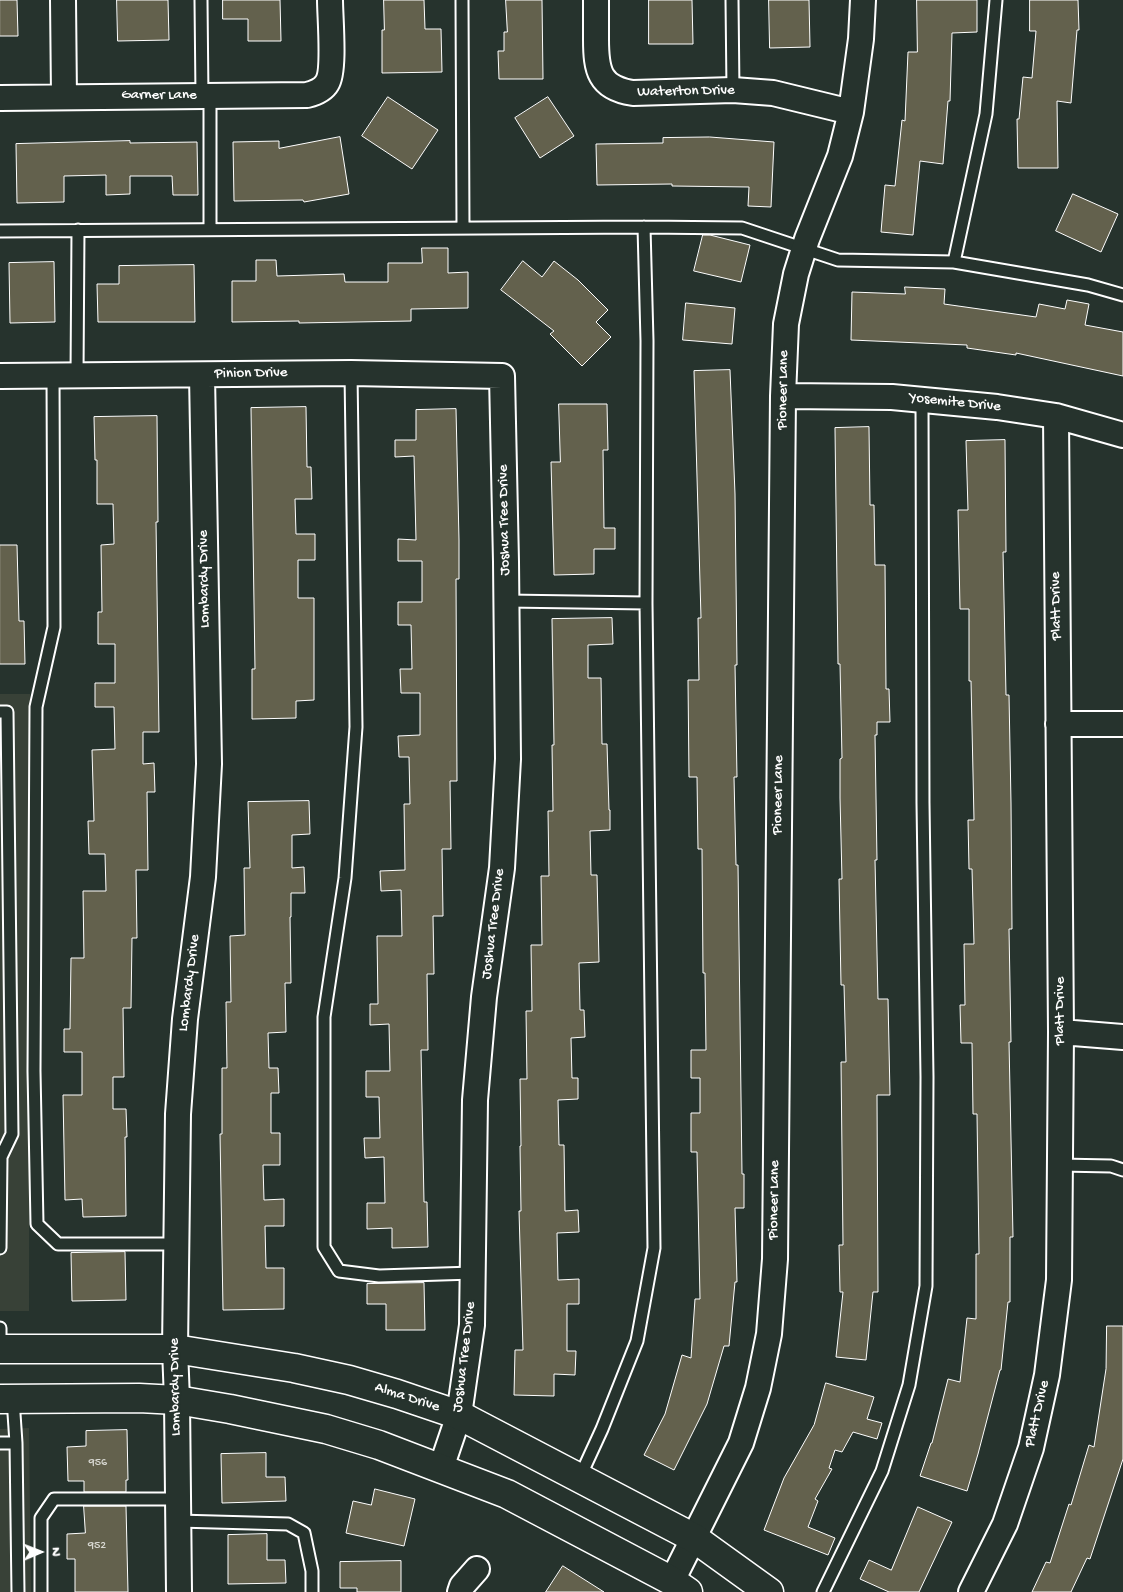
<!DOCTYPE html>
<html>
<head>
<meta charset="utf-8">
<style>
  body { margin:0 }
  #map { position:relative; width:1123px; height:1592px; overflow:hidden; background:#26332d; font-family:"Gochi Hand",sans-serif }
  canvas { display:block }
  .north { position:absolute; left:15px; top:1527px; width:50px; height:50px; -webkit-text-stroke:4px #26332d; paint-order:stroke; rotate:89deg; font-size:14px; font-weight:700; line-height:20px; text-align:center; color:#fff }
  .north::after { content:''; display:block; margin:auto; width:18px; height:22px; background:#fff; clip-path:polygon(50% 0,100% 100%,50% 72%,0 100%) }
</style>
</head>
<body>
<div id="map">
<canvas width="1123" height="1592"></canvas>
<div class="north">N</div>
</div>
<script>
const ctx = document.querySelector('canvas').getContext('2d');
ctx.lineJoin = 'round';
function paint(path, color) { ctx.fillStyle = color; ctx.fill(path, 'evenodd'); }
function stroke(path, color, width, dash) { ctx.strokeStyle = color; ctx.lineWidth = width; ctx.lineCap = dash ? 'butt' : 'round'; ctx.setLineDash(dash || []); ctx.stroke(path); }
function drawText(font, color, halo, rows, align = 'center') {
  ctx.font = font + ' "Gochi Hand",sans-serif'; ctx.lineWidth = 4.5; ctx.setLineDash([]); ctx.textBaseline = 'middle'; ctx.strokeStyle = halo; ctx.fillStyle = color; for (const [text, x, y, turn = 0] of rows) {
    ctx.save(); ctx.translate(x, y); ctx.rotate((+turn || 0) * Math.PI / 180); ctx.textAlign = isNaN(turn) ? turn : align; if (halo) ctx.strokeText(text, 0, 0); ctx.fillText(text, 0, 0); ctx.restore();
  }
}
const built = new Path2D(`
  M 0,694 L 30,694 L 29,1311 L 0,1311 Z
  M 29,1428 L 31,1592 L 0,1592 L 0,1429 Z`);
const building = new Path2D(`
  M 0,0 L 17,0 L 18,36 L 0,36 Z
  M 117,0 L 168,0 L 169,40 L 118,41 Z
  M 223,0 L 280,0 L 281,41 L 248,41 L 248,19 L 223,19 Z
  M 384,0 L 424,0 L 425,29 L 441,29 L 442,72 L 382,73 L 382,30 L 384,30 Z
  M 506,0 L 542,0 L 543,79 L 499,79 L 498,51 L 504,51 L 504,32 L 507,32 Z
  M 649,0 L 692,0 L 693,44 L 649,44 Z
  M 769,0 L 809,0 L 810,47 L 770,48 Z
  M 917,0 L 977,0 L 977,32 L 952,33 L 950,101 L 948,101 L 943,164 L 920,161 L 913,235 L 881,232 L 885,185 L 895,186 L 902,120 L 905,121 L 908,52 L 917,52 Z
  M 1030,0 L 1078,0 L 1079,30 L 1077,30 L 1071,103 L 1057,101 L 1058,168 L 1018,168 L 1017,119 L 1019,119 L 1023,77 L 1032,78 L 1036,31 L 1030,31 Z
  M 388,97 L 438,130 L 412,169 L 362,136 Z
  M 548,97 L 574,136 L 540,158 L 515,118 Z
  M 340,137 L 349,194 L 304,202 L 303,200 L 234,201 L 233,142 L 279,141 L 279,148 Z
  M 710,137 L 774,142 L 771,207 L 748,206 L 749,187 L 672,186 L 672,184 L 597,185 L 596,144 L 663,143 L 663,138 Z
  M 130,141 L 130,143 L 197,142 L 198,195 L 173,195 L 172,176 L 130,176 L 130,194 L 106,195 L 106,175 L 64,176 L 64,202 L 17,203 L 16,144 Z
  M 1073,194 L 1118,214 L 1101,252 L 1056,231 Z
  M 703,235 L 710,235 L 750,245 L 741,282 L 694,271 Z
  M 422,248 L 448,248 L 448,273 L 468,272 L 468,308 L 411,309 L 411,321 L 299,323 L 299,321 L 232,322 L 232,281 L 256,281 L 256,260 L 276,260 L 277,276 L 344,274 L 345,282 L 388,282 L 388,263 L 422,263 Z
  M 523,261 L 542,277 L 554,261 L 578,280 L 608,310 L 596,322 L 611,337 L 582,366 L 550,334 L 554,331 L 501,290 Z
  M 54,262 L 55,322 L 10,323 L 9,263 Z
  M 194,265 L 195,322 L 98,322 L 97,284 L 119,284 L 119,266 Z
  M 905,287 L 945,289 L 944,304 L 1036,317 L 1039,304 L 1065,309 L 1067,300 L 1089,304 L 1085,325 L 1123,332 L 1123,376 L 1016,353 L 1016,355 L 967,348 L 967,345 L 851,340 L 852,292 L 905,294 Z
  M 686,303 L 735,308 L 732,344 L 683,340 Z
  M 730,370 L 735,494 L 737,665 L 735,665 L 737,777 L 734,777 L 736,865 L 738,865 L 742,1174 L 744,1174 L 744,1208 L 735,1208 L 737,1282 L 735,1282 L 729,1346 L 724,1346 L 707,1404 L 674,1470 L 644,1455 L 665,1414 L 682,1355 L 691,1358 L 695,1299 L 700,1299 L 697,1152 L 691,1152 L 691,1113 L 700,1113 L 700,1078 L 691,1078 L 691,1050 L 706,1050 L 705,973 L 703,973 L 702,849 L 698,849 L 697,777 L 689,777 L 688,680 L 699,680 L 698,618 L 701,618 L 694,371 Z
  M 559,404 L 607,404 L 608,450 L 603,450 L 604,528 L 615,528 L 615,549 L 594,549 L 594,574 L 554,575 L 551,462 L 560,462 Z
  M 306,407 L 307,467 L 311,467 L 312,499 L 295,499 L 296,534 L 315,534 L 315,560 L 298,560 L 298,598 L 314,598 L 314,700 L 296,701 L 296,718 L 252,719 L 252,669 L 255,669 L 251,408 Z
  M 456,409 L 459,540 L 459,579 L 456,579 L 457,781 L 450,781 L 451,849 L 442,849 L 443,916 L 433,916 L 434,974 L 427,974 L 428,1050 L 421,1050 L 424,1202 L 427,1202 L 428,1247 L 392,1248 L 392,1228 L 367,1229 L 367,1203 L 385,1203 L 384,1157 L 365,1158 L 364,1138 L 380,1138 L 379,1097 L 366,1097 L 366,1071 L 390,1071 L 389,1024 L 370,1025 L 370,1004 L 378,1004 L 377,936 L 402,936 L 401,890 L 381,891 L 380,871 L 405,870 L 404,804 L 410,804 L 409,757 L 399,757 L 398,736 L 420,735 L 420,693 L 401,693 L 400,669 L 412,669 L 411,625 L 398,625 L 398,602 L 422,602 L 422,561 L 398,561 L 398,539 L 416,540 L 414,456 L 395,457 L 395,440 L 416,440 L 416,410 Z
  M 157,416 L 158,522 L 156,522 L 159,732 L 143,732 L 143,764 L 154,763 L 155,792 L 147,792 L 148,870 L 136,870 L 137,938 L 132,938 L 131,1008 L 123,1008 L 124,1077 L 113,1077 L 113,1109 L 126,1109 L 127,1137 L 125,1137 L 126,1216 L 83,1217 L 82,1199 L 65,1200 L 63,1095 L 82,1095 L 82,1052 L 64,1052 L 64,1029 L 70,1029 L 71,958 L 84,958 L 83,891 L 106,891 L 105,854 L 89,854 L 88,821 L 94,821 L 92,750 L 115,749 L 114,707 L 95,707 L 95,683 L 115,683 L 115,644 L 98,644 L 98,612 L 102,612 L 101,545 L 114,544 L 113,504 L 97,504 L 97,460 L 95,460 L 94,417 Z
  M 869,427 L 870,505 L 874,505 L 875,565 L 885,565 L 886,689 L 889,689 L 890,722 L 877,722 L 877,735 L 875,735 L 877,860 L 875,860 L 878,999 L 888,999 L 890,1095 L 877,1095 L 878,1292 L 873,1292 L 866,1360 L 836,1357 L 843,1292 L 840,1292 L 839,1245 L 843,1245 L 841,1062 L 846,1062 L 844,985 L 841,985 L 839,879 L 842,879 L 840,798 L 840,759 L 842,758 L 840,664 L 838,664 L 835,428 Z
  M 1005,440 L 1006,552 L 1003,552 L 1006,695 L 1009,695 L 1011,803 L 1012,929 L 1009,929 L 1011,1042 L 1009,1042 L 1013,1237 L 1010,1237 L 1010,1302 L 1008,1302 L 1001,1370 L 1000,1370 L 978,1454 L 967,1491 L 920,1476 L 931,1443 L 932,1443 L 948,1379 L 960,1382 L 967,1318 L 976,1319 L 976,1254 L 979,1254 L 977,1114 L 973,1114 L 972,1043 L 961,1043 L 960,1005 L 965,1005 L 964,944 L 974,944 L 972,869 L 969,869 L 968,820 L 974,820 L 971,681 L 969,681 L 969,609 L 960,609 L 958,510 L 968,510 L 966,441 Z
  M 0,545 L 17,545 L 19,621 L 24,621 L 25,664 L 0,664 Z
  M 612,618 L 613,644 L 588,645 L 588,678 L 601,678 L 602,744 L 607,744 L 609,810 L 610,810 L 610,830 L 590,831 L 591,875 L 597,875 L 599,962 L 579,963 L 580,1010 L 584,1010 L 585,1037 L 571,1038 L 572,1078 L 578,1078 L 578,1099 L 558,1100 L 559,1145 L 564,1145 L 565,1211 L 578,1210 L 579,1232 L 557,1233 L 558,1280 L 579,1279 L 579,1304 L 567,1304 L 567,1351 L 576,1351 L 575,1375 L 554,1374 L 554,1396 L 514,1395 L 515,1350 L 523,1350 L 519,1211 L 521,1211 L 520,1146 L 521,1146 L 520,1079 L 527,1079 L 526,1011 L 532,1011 L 531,945 L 542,945 L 541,876 L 549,876 L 548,811 L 553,811 L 552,745 L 554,745 L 552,619 Z
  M 309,801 L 310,834 L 292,835 L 292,868 L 304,867 L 305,893 L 291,893 L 291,917 L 290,917 L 291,983 L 285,983 L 286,1032 L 268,1033 L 269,1068 L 278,1068 L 279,1093 L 271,1093 L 271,1133 L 280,1133 L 280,1165 L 263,1165 L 264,1200 L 284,1199 L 284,1226 L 265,1226 L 266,1268 L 284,1268 L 284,1309 L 223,1310 L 220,1134 L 222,1134 L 222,1068 L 227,1068 L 226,1002 L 231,1002 L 230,936 L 245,935 L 244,868 L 250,868 L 248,802 Z
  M 125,1252 L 126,1300 L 72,1301 L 71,1253 Z
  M 424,1283 L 425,1330 L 386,1330 L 386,1304 L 367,1304 L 367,1284 Z
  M 1107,1326 L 1123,1326 L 1123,1459 L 1090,1559 L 1087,1558 L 1071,1592 L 1032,1592 L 1046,1562 L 1050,1563 L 1069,1504 L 1071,1505 L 1089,1445 L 1094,1447 L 1106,1369 Z
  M 826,1383 L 874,1397 L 867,1419 L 882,1423 L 877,1439 L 853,1432 L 842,1452 L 835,1450 L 829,1468 L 832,1469 L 815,1499 L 818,1501 L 808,1527 L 835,1538 L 828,1555 L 764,1530 L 784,1478 L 814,1425 Z
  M 127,1430 L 128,1480 L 126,1480 L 126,1492 L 84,1492 L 84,1481 L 68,1481 L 67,1447 L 86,1446 L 86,1431 Z
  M 266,1453 L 266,1477 L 285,1477 L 286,1501 L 222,1503 L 221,1454 Z
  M 375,1489 L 415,1499 L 404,1546 L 346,1533 L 353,1501 L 371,1505 Z
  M 84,1506 L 126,1506 L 128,1592 L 75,1592 L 75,1559 L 67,1559 L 67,1534 L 85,1533 Z
  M 918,1507 L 952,1522 L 919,1592 L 889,1592 L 860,1579 L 869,1560 L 891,1570 Z
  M 267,1534 L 267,1560 L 285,1560 L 286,1583 L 228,1584 L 228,1535 Z
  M 401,1561 L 401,1592 L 357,1592 L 357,1588 L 340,1588 L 340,1562 Z
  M 563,1566 L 604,1592 L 546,1592 Z`);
const lane = new Path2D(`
  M 201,0 L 202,96
  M 462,0 L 463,227
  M 732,0 L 733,90
  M 210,229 L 210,96
  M 0,231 L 644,227 L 742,228 L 838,260 L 954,262 L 1088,285 L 1123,295
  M 954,262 L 986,114 L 996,0
  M 351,373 L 356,727 L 345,878 L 324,1017 L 324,1247 L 339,1271 L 379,1276 L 473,1273
  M 53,375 L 54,627 L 36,707 L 34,1071 L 37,1224 L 58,1244 L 176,1244
  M 77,375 L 78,230
  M 507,601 L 646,603
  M 0,712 L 7,712 L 12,1134 L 1,1157 L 0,1248
  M 1060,1165 L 1111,1166 L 1123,1170
  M 0,1328 L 0,1349
  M 13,1399 L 16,1443
  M 0,1443 L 16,1443 L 18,1592
  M 579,1479 L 602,1429 L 637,1341 L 654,1248 L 646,603 L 647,341 L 644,227
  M 178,1521 L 288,1524 L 304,1533 L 312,1571 L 312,1592
  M 41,1592 L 41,1518 L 54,1499 L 177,1499
  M 823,1592 L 882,1471 L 909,1385 L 926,1286 L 927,1077 L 923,803 L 922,400`);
const street = new Path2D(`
  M 63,0 L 64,97
  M 596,0 C 596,13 596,26 596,39 C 596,70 599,88 633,93 L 733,90 L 773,93 L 851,112
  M 0,98 L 307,95 C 315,93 323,90 327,83 C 335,71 330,17 330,0
  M 0,376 L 351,373 L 502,376 L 506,562 L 508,759 L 502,868 L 484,997 L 475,1100 L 472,1325 L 459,1415 L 441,1468
  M 783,396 L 892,397 L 997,407 L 1056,416 L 1123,435
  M 1058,724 L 1123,724
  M 1061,1032 L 1123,1037
  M 672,1581 L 741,1443 L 758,1388 L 769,1334 L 775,1259 L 783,396 L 786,324 L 796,274 L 807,239 L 840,156 L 851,112 L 861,39 L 863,0
  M 179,1592 L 177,1400 L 175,1349 L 178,1114 L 185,1019 L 203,877 L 209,764 L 202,375
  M 460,1592 L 462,1586 L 477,1569
  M 971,1592 L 1005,1524 L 1031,1448 L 1047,1375 L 1059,1280 L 1061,1032 L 1056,416`);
const secondary = new Path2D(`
  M 0,1349 L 175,1349 L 294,1368 L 349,1380 L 397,1394 L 459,1415 L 694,1538 L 769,1592
  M 0,1399 L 139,1398 L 177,1400 L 230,1409 L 326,1429 L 379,1445 L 507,1494 L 672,1581 L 688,1592`);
const numberNames = [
  ["956",98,1463],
  ["952",97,1546]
];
const streetNames = [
  ["Waterton Drive",686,92,-1],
  ["Garner Lane",159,96],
  ["Pinion Drive",251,374,-1],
  ["Pioneer Lane",784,390,-89],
  ["Yosemite Drive",955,403,6],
  ["Joshua Tree Drive",505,520,-91],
  ["Lombardy Drive",205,579,-91],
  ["Platt Drive",1057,606,-91],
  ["Pioneer Lane",779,795,-89],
  ["Joshua Tree Drive",494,924,-83],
  ["Lombardy Drive",190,983,-83],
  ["Platt Drive",1061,1011,-90],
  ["Pioneer Lane",775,1200,-89],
  ["Joshua Tree Drive",465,1357,-83],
  ["Lombardy Drive",176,1387,-91],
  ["Alma Drive",407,1398,18],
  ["Platt Drive",1038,1414,-77]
];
paint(built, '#384137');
paint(building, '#63614d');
stroke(building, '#fff', 1);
stroke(lane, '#fff', 15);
stroke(street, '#fff', 28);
stroke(secondary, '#fff', 31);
stroke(lane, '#26332d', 11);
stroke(street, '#26332d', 24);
stroke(secondary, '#26332d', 28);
drawText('12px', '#d8d8d2', null, numberNames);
drawText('15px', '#fff', '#26332d', streetNames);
</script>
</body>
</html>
